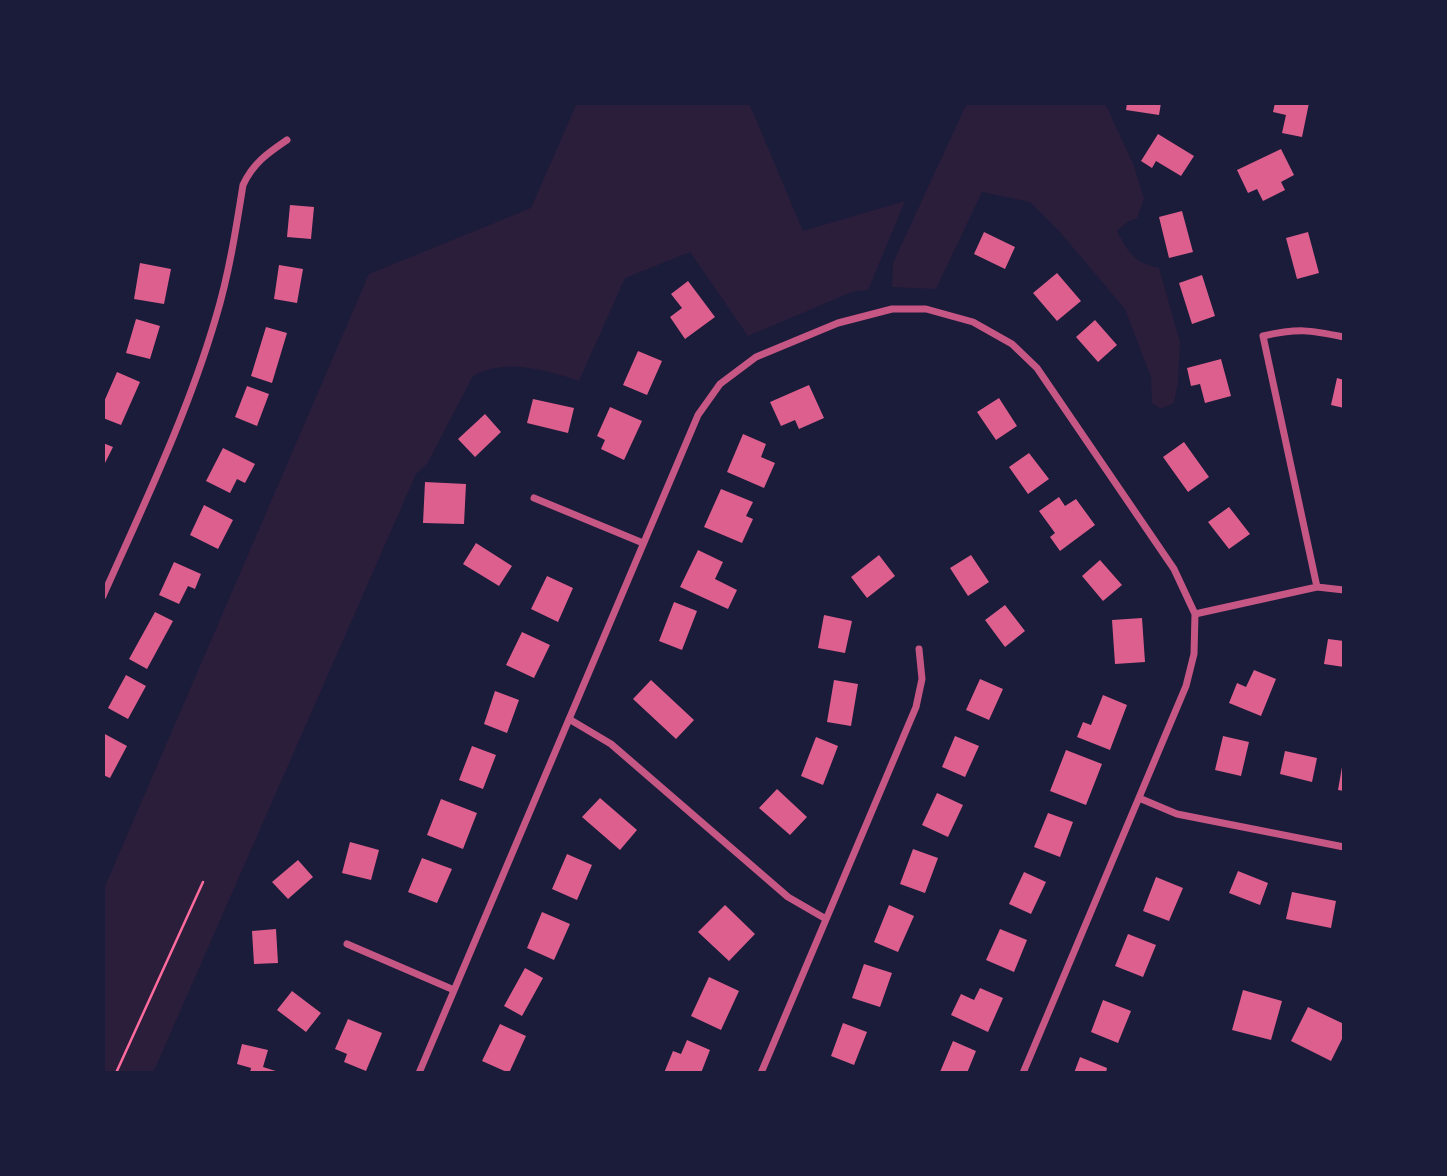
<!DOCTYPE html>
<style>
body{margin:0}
#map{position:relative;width:1447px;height:1176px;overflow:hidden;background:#1b1b3a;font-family:Signika,sans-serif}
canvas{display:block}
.frame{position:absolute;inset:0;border:105px solid #1b1b3a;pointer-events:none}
</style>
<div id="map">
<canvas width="1447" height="1176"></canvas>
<div class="frame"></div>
</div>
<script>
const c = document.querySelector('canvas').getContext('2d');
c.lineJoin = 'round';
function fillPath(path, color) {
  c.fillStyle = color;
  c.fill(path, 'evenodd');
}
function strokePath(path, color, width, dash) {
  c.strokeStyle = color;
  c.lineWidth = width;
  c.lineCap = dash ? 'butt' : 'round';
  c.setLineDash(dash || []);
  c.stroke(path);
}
fillPath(new Path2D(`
 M 577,103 L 749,103 L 803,231 L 905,201 L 868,290 L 852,292 L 748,336 L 690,252 L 625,278 L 579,381 C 547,370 504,358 473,376 L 427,464 L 416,474 L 153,1073 L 103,1073 L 103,891 L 369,274 L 531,208 Z
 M 967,103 L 1105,103 L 1134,166 L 1144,199 L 1137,218 L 1127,222 L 1117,231 C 1129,254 1134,262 1159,268 L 1180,342 L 1178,382 L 1174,403 L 1161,409 L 1152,403 L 1151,377 L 1125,309 L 1059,231 L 1030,202 L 982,192 L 936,289 L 892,287 L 893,263 Z`), '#2a1e3b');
fillPath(new Path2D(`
 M 1127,103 L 1161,103 L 1159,115 L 1126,110 Z
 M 1275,103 L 1309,103 L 1302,137 L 1282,133 L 1286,115 L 1273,112 Z
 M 1158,134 L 1194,156 L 1181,176 L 1156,161 L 1152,168 L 1141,161 Z
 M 1281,149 L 1294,175 L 1281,182 L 1285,190 L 1263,201 L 1257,189 L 1248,193 L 1237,170 Z
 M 290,205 L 314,207 L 311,239 L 287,237 Z
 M 1182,211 L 1193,252 L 1169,258 L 1159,217 Z
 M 984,232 L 1015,247 L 1005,269 L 974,254 Z
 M 1308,232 L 1319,273 L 1297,279 L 1286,238 Z
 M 140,263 L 171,269 L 164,304 L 134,299 Z
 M 279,265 L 303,269 L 297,303 L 274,299 Z
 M 1057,273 L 1081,301 L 1057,321 L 1033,293 Z
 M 1202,275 L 1215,316 L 1192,324 L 1179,283 Z
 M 688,281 L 715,317 L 685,339 L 670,317 L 682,308 L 671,294 Z
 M 136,319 L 160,326 L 150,359 L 126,353 Z
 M 1095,320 L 1117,345 L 1098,362 L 1076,337 Z
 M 266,327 L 287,333 L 272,383 L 251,376 Z
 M 638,351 L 662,361 L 647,395 L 623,385 Z
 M 1221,359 L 1231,396 L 1205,403 L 1200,384 L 1191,386 L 1187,368 Z
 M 117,372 L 140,382 L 121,425 L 103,418 L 103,404 Z
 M 1337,378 L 1344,380 L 1344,408 L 1331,405 Z
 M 809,385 L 824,418 L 799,429 L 795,420 L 781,426 L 770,402 Z
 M 247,386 L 269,394 L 257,426 L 235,417 Z
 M 999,398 L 1017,426 L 996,440 L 977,412 Z
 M 533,399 L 574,408 L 568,433 L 527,423 Z
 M 610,407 L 642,421 L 624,460 L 601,449 L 605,440 L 597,436 Z
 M 485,414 L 501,432 L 475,457 L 458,439 Z
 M 743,434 L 766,444 L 761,457 L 775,463 L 764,488 L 727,472 Z
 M 1184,442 L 1209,477 L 1188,492 L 1163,457 Z
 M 103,443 L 113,447 L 103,467 Z
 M 223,448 L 255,464 L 245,483 L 237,479 L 230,493 L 206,481 Z
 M 1029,453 L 1049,479 L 1028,494 L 1009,467 Z
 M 425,482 L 466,484 L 464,524 L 423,523 Z
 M 721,489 L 753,502 L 746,516 L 753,519 L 742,543 L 704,527 Z
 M 1059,497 L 1065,506 L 1076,499 L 1095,525 L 1060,551 L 1050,537 L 1055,533 L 1039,511 Z
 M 204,505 L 233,520 L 218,549 L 190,535 Z
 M 1229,507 L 1250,534 L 1229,549 L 1208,522 Z
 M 476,543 L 512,566 L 499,586 L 463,564 Z
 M 698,550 L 723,562 L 715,579 L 737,590 L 728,609 L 680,587 Z
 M 879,555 L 895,576 L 867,598 L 851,577 Z
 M 971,555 L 989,582 L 968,596 L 950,568 Z
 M 1100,560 L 1122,585 L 1103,601 L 1082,576 Z
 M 174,562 L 201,574 L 195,589 L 188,586 L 179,604 L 159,595 Z
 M 547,576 L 573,588 L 558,622 L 531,609 Z
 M 674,602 L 697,611 L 682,650 L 659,641 Z
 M 1005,605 L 1025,631 L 1005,647 L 985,620 Z
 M 155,612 L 173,621 L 147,669 L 129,659 Z
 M 824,615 L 852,621 L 845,653 L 818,648 Z
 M 1142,618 L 1145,662 L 1115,664 L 1112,620 Z
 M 522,632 L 550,645 L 534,678 L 506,665 Z
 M 1328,639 L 1344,641 L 1344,667 L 1324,664 Z
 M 1254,670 L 1276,679 L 1261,716 L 1229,703 L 1237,683 L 1246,687 Z
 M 126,675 L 146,686 L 128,719 L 108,708 Z
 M 980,679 L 1003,689 L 989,720 L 966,710 Z
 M 651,680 L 694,720 L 676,739 L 633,699 Z
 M 834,680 L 858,684 L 851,726 L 827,722 Z
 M 495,691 L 519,700 L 507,733 L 484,724 Z
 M 1103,695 L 1127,705 L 1110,750 L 1077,737 L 1083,722 L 1091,725 Z
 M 103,733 L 127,746 L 110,778 L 103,775 Z
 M 955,736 L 979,746 L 965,777 L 942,767 Z
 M 1223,736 L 1249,742 L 1241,776 L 1215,770 Z
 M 816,737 L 838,746 L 823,785 L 801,776 Z
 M 472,746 L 496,755 L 483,789 L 459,780 Z
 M 1066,750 L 1102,764 L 1086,805 L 1050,791 Z
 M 1285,751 L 1317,758 L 1312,782 L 1280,774 Z
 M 1342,767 L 1344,767 L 1344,791 L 1338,790 Z
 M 777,789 L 807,817 L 790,835 L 759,808 Z
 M 937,793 L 963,805 L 948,837 L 922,825 Z
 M 600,798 L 637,830 L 620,850 L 582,817 Z
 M 441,799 L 477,813 L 463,849 L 427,835 Z
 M 1048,813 L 1073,822 L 1060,857 L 1034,847 Z
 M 350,842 L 379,850 L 371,880 L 342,873 Z
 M 913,849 L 938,858 L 925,893 L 900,884 Z
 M 567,854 L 592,865 L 577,900 L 552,889 Z
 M 422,858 L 452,869 L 437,903 L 408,892 Z
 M 298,860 L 313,877 L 288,899 L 272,882 Z
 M 1238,871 L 1268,883 L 1260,905 L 1229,893 Z
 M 1024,872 L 1046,882 L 1031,914 L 1009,904 Z
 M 1156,877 L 1183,888 L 1169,921 L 1143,911 Z
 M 1292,892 L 1336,901 L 1331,928 L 1286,919 Z
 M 725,905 L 755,934 L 729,961 L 698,932 Z
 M 889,905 L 914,916 L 898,952 L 874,942 Z
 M 542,912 L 570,924 L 554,960 L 527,948 Z
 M 276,929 L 278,963 L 254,964 L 252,931 Z
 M 1000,929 L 1027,940 L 1014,972 L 986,960 Z
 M 1128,934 L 1156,945 L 1143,977 L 1115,966 Z
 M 864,964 L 892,973 L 880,1007 L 852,998 Z
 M 525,968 L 543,978 L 522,1016 L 504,1006 Z
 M 709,977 L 739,991 L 721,1030 L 691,1016 Z
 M 980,988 L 1003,998 L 988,1032 L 951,1015 L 961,994 L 974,1000 Z
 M 1243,990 L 1282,1001 L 1271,1040 L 1232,1030 Z
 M 292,991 L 321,1013 L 306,1032 L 277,1010 Z
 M 1103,1000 L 1131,1011 L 1118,1043 L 1091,1032 Z
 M 1308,1007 L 1344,1024 L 1344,1035 L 1331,1061 L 1291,1041 Z
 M 348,1019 L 382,1033 L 366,1071 L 344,1062 L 347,1054 L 335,1049 Z
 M 843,1023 L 867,1032 L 854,1065 L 831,1056 Z
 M 500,1024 L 526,1036 L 509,1073 L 482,1061 Z
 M 687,1040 L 710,1050 L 701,1073 L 664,1073 L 673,1051 L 681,1054 Z
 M 953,1041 L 976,1051 L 967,1073 L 940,1072 Z
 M 242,1044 L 268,1050 L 263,1067 L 282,1073 L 250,1073 L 251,1068 L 237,1064 Z
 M 1080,1057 L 1107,1068 L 1106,1073 L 1074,1073 Z`), '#dd5f8e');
strokePath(new Path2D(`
 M 116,1073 L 203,882`), '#ff6b9d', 2.5);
strokePath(new Path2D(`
 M 534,498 L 643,543
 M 1317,587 L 1263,336 C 1299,328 1309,330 1344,337
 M 103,596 C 144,504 188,413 216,317 C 229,274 236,229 243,185 C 253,163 268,153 287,140
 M 1195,614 L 1317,587 L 1344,590
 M 569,719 L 611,744 L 788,897 L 826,919
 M 1139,798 L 1177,814 L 1344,847
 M 347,944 L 454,990
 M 419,1073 L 698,415 L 720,384 L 756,357 L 838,323 L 892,309 L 926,309 L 973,322 L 1012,344 L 1037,368 L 1174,569 L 1195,614 L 1194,654 L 1186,686 L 1023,1073
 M 761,1073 L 916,707 L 922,679 L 919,649`), '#c65784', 7);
</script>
